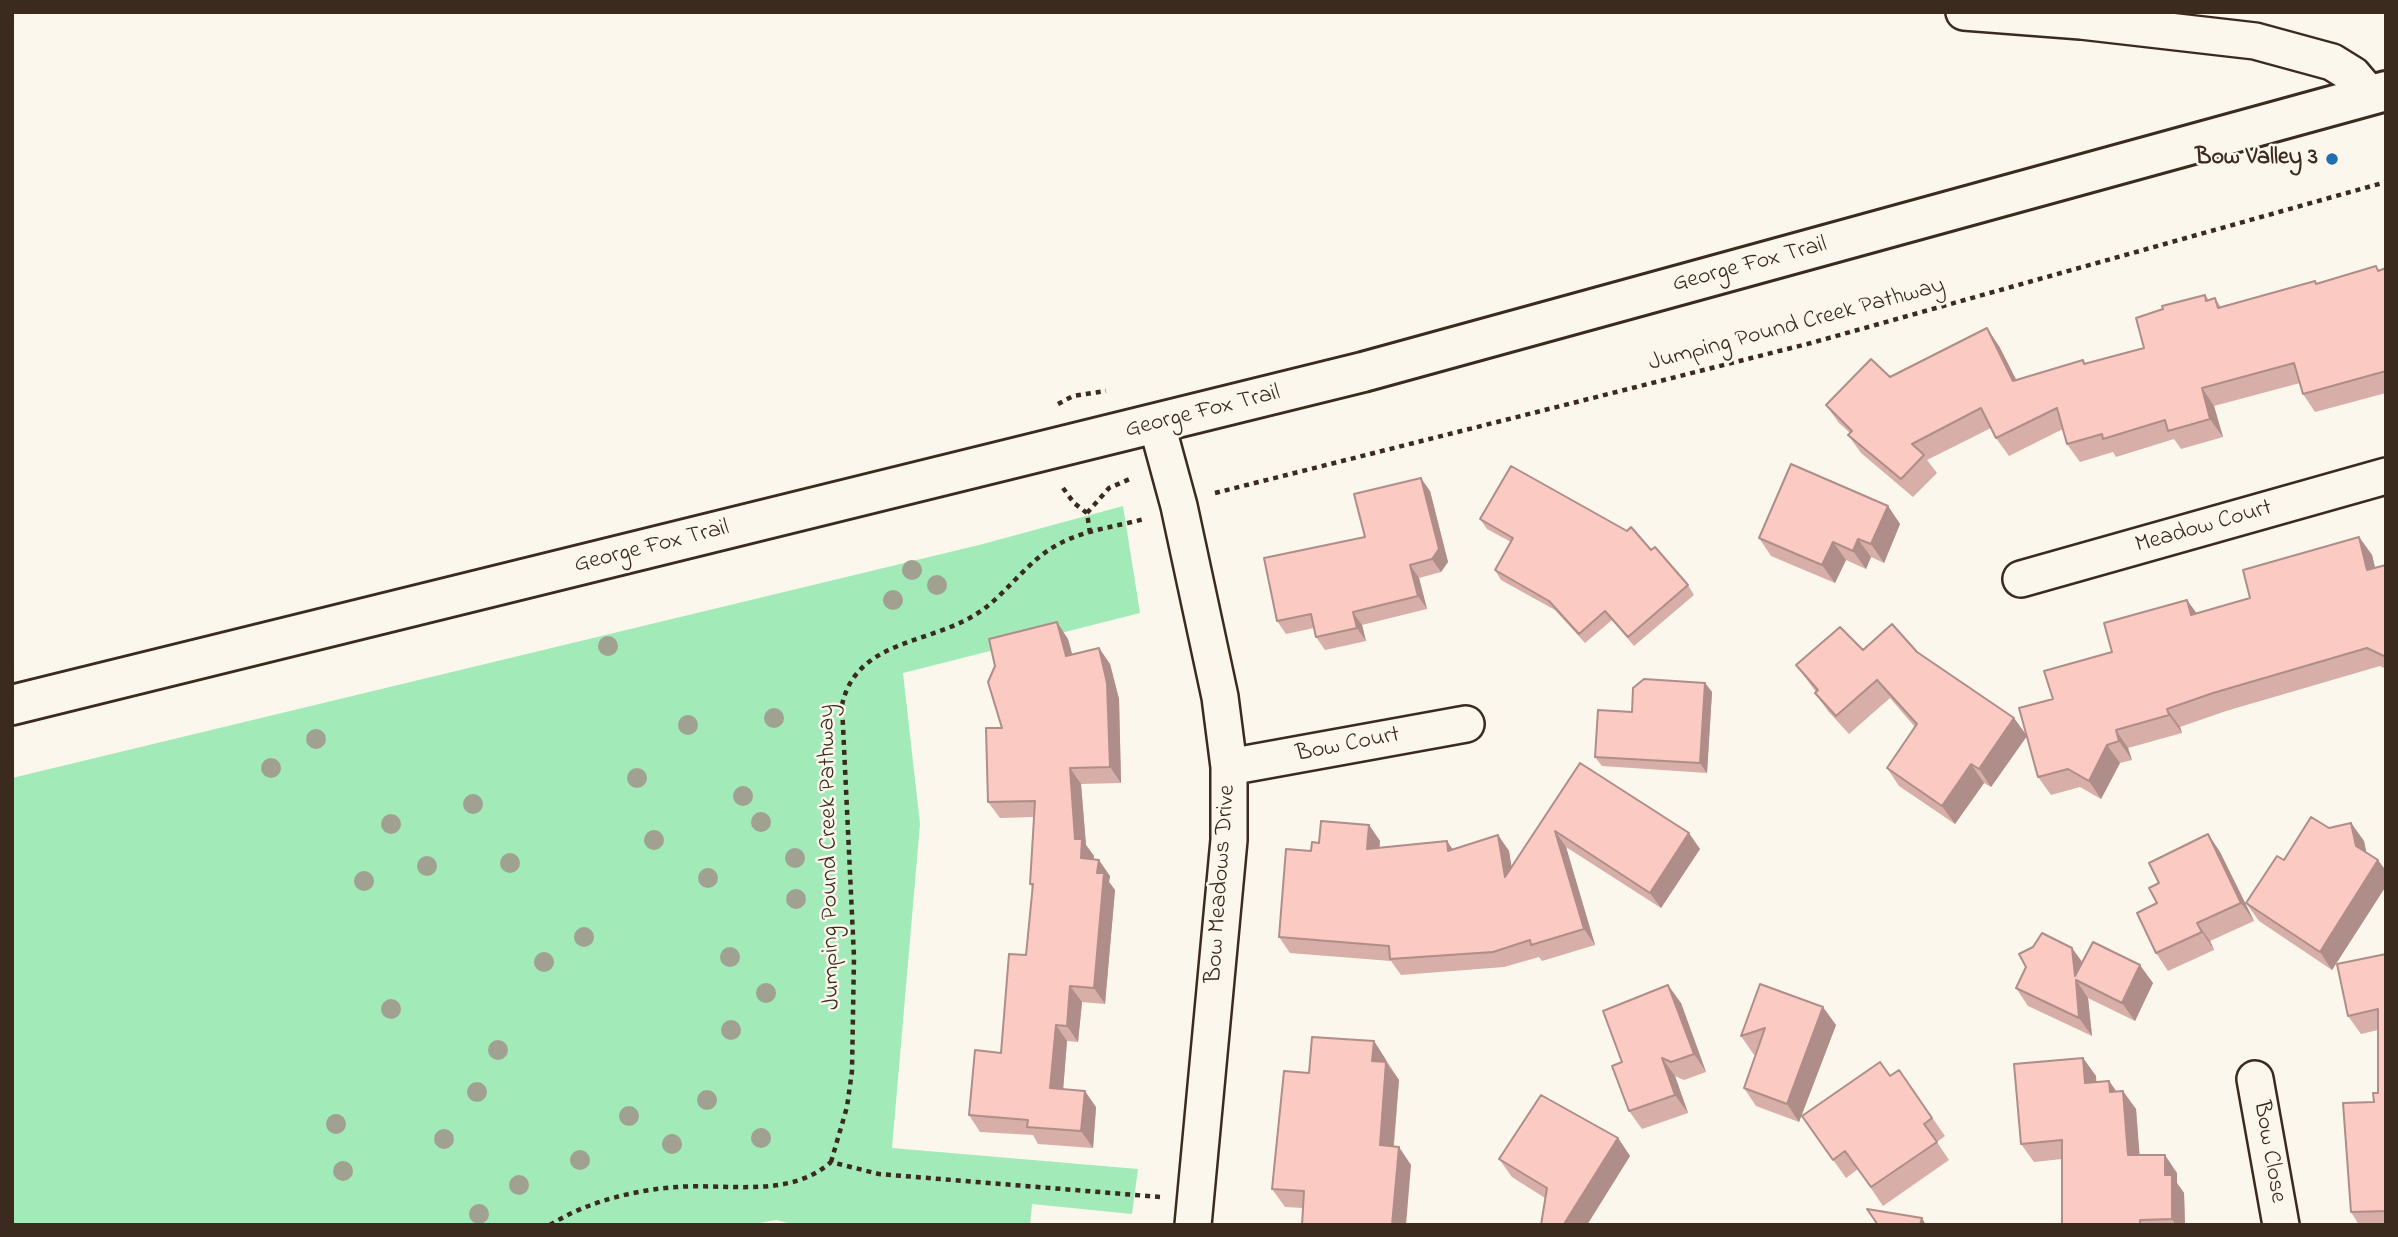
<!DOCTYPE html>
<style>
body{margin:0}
#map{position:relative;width:2398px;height:1237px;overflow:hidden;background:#fbf7ec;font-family:"Indie Flower",sans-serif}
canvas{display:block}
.frame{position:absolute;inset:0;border:14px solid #3b2a1e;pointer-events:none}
</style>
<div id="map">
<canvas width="2398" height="1237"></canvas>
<div class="frame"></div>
</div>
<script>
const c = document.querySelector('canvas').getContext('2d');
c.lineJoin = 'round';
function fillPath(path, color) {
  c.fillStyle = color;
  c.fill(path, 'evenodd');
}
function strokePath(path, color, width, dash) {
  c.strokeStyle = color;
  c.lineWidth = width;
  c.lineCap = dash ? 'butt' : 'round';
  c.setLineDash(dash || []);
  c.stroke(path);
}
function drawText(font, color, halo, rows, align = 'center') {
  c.font = font + ' "Indie Flower",sans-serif';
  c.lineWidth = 5;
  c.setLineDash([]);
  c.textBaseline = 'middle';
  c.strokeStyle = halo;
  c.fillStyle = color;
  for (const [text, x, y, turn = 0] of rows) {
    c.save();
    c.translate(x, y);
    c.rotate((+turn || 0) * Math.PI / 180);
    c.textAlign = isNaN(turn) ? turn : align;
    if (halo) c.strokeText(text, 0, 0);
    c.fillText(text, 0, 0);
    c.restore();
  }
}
fillPath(new Path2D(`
 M 1123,506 L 1140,613 L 903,673 L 920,824 L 892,1148 L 1138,1169 L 1132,1214 L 1032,1204 L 1030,1225 L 796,1225 L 776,1220 L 748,1225 L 12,1225 L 12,778 L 979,545 Z`), '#a2eab8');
const minor = new Path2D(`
 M 1964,12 L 2081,21 L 2255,41 L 2332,62 L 2353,75 L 2370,95
 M 1157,425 L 1179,506 L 1220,697 L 1229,767 L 1229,840 L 1193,1225
 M 2021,579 L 2386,476
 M 1229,767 L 1466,724
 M 2255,1079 L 2281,1225`);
const tertiary = new Path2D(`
 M 12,705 L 1363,372 L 2386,91`);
strokePath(minor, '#3b2a1e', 40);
strokePath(tertiary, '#3b2a1e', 44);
strokePath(new Path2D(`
 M 1058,404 L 1073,396 L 1106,391
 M 1063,488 L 1074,503 L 1087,513 L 1090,533
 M 1215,493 L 1811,343 L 2386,182
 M 1087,513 L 1109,488 L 1132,478
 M 831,1162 L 847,1107 L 852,1071 L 854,957 L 842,705 C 857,636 938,645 985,608 C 1010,589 1029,560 1057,545 C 1083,530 1115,527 1144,519
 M 550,1225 C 586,1202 634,1190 677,1187 C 728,1183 789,1199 831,1162 L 879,1174 L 1160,1197`), '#3b2a1e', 4.5, [5, 5]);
strokePath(minor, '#fbf7ec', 35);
strokePath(tertiary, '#fbf7ec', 38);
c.fillStyle = '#a0a190';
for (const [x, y] of [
 [912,570],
 [937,585],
 [893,600],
 [608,646],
 [774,718],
 [688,725],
 [316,739],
 [271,768],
 [637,778],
 [743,796],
 [473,804],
 [761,822],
 [391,824],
 [654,840],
 [795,858],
 [510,863],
 [427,866],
 [708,878],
 [364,881],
 [796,899],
 [584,937],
 [730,957],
 [544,962],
 [766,993],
 [391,1009],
 [731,1030],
 [498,1050],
 [477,1092],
 [707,1100],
 [629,1116],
 [336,1124],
 [761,1138],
 [444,1139],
 [672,1144],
 [580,1160],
 [343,1171],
 [519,1185],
 [479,1214]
]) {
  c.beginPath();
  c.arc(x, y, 10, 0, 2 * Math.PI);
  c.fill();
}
fillPath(new Path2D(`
 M 2386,268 L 2386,393 L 2315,412 L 2303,394 L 2300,383 L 2214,406 L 2223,437 L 2181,449 L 2174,439 L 2116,457 L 2113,452 L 2080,462 L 2067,444 L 2063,429 L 2009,456 L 1996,438 L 1991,428 L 1927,460 L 1937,473 L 1913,497 L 1861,453 L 1848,435 L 1850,433 L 1839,423 L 1826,405 L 1890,377 L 1999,346 L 2016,380 L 2083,360 L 2086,364 L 2144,348 L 2205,295 L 2209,300 L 2215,298 L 2221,307 Z
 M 1430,491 L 1448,562 L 1441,572 L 1419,578 L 1427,609 L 1362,625 L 1366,641 L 1325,650 L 1316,637 L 1314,628 L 1286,634 L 1277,621 L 1365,537 Z
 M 1888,506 L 1900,524 L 1884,563 L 1871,557 L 1866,569 L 1846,560 L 1835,583 L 1771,556 L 1759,538 Z
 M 1480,519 L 1651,550 L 1688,585 L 1694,595 L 1634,646 L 1612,620 L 1585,643 L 1555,610 L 1501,580 L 1495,570 L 1511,542 L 1487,529 Z
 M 2359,537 L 2372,555 L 2375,568 L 2386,565 L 2386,669 L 2380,666 L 2226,711 L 2180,727 L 2182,733 L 2128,748 L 2132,760 L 2120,763 L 2101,799 L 2080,787 L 2051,795 L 2038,777 L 2027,736 L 1991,787 L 1984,783 L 1955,824 L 1899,786 L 1887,768 L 1915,727 L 1890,698 L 1849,734 L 1828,711 L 1815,693 L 1816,692 L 1796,665 L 1863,650 L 1917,652 L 2014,718 L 2027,736 L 2053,699 L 2112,652 L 2187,600 L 2196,613 L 2250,598 Z
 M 1068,639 L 1072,654 L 1099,648 L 1110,664 L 1119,699 L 1121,783 L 1081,784 L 1086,845 L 1094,856 L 1093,859 L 1110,876 L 1109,882 L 1115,890 L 1105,1004 L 1082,1002 L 1078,1042 L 1067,1041 L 1063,1089 L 1096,1107 L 1093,1148 L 1038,1144 L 1033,1135 L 980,1132 L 969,1115 L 1001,1053 L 1026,955 L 1032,887 L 1030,884 L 1034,817 L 1000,818 L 988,802 L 1002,728 Z
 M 1705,683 L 1712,692 L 1707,773 L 1602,766 L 1595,757 L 1632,712 Z
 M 1580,763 L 1700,849 L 1661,908 L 1566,847 L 1595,945 L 1542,961 L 1539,957 L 1504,967 L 1401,975 L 1391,961 L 1290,953 L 1279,937 L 1311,851 L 1319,843 L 1369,825 L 1380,841 L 1379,848 L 1453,850 L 1498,835 L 1509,851 L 1511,867 Z
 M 2351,823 L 2364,841 L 2366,853 L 2378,860 L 2386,871 L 2386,886 L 2332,970 L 2259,921 L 2246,903 L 2284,860 L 2329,828 Z
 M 2208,834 L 2220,852 L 2254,921 L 2210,941 L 2214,950 L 2168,971 L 2156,953 L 2157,903 L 2159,883 Z
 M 2072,948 L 2082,962 L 2153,983 L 2135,1021 L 2088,998 L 2092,1036 L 2028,1006 L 2016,988 Z
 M 2386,954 L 2386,1225 L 2359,1225 L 2351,1212 L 2374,1102 L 2378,1093 L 2378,1030 L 2361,1034 L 2348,1016 Z
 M 1760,984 L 1836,1025 L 1799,1122 L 1756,1106 L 1744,1088 L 1756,1054 L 1754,1055 L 1741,1036 Z
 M 1681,1003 L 1706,1072 L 1684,1080 L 1675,1076 L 1688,1113 L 1642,1129 L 1629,1111 L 1622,1062 Z
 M 1374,1041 L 1399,1080 L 1394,1146 L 1411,1165 L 1303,1208 L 1285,1207 L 1272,1189 Z
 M 2083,1058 L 2096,1076 L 2096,1082 L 2109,1081 L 2116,1092 L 2136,1109 L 2139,1155 L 2177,1173 L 2177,1183 L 2184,1193 L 2185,1225 L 2062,1225 L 2062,1159 L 2034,1162 L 2021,1144 Z
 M 1899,1070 L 1945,1136 L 1937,1142 L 1949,1160 L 1883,1206 L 1858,1169 L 1846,1178 L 1802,1116 L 1890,1076 Z
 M 1618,1138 L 1630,1156 L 1587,1225 L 1541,1225 L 1545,1198 L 1512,1177 L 1499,1159 Z`), '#d7aea8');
fillPath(new Path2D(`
 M 1987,328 L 1999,346 L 2026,399 L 2013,381 Z
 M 2202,388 L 2214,406 L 2223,437 L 2210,419 Z
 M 1421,478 L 1430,491 L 1448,562 L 1441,572 L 1432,559 Z
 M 1888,506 L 1900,524 L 1884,563 L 1871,544 Z
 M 2359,537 L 2372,555 L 2380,588 L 2367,570 Z
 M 1858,539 L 1871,557 L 1866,569 L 1853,551 Z
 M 1833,542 L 1846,560 L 1835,583 L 1822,565 Z
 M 1410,565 L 1419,578 L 1427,609 L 1418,596 Z
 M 2187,600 L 2200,618 L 2191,615 Z
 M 1353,612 L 1362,625 L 1366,641 L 1357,628 Z
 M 1057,622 L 1068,639 L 1077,672 L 1066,656 Z
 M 1099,648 L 1110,664 L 1119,699 L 1121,783 L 1110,767 Z
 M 1705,683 L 1712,692 L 1707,773 L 1700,763 Z
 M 2167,709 L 2180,727 L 2182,733 L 2169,715 Z
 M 2014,718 L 2027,736 L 1991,787 L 1979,769 Z
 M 2116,730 L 2128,748 L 2132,760 L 2119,741 Z
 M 2107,745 L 2120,763 L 2101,799 L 2089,781 Z
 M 1971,764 L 1984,783 L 1955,824 L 1942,806 Z
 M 1070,768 L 1081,784 L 1086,845 L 1094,856 L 1092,874 L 1081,858 L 1075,839 Z
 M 2351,823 L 2364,841 L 2369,864 L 2356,846 Z
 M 1369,825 L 1380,841 L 1378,865 L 1367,849 Z
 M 1555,831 L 1566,847 L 1595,945 L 1584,929 Z
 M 1689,833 L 1700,849 L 1661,908 L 1650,893 Z
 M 2208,834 L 2220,852 L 2254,921 L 2241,903 Z
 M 1498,835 L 1509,851 L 1516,893 L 1505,877 Z
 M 1447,841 L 1458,857 L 1448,851 Z
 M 1099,860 L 1110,876 L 1109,882 L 1115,890 L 1105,1004 L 1094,988 L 1097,873 Z
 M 2378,860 L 2386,871 L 2386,886 L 2332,970 L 2320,952 Z
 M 2197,923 L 2210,941 L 2214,950 L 2202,932 Z
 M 2072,948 L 2085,966 L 2075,976 Z
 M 2140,965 L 2153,983 L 2135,1021 L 2122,1003 Z
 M 2076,980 L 2088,998 L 2092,1036 L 2079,1018 Z
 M 1668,985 L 1681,1003 L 1706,1072 L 1694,1054 Z
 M 1070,986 L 1082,1002 L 1078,1042 L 1067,1026 Z
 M 1823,1007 L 1836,1025 L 1799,1122 L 1787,1104 Z
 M 1056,1025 L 1067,1041 L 1062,1104 L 1050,1088 Z
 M 1374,1041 L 1386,1060 L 1385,1079 L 1372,1061 Z
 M 1662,1058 L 1675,1076 L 1688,1113 L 1675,1095 Z
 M 2083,1058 L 2096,1076 L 2098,1101 L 2085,1083 Z
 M 1386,1062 L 1399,1080 L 1392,1163 L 1380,1145 Z
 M 2109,1081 L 2122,1099 L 2110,1092 Z
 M 1085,1091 L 1096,1107 L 1093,1148 L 1081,1131 Z
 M 2123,1091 L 2136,1109 L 2141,1173 L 2128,1155 Z
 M 1618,1138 L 1630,1156 L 1587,1225 L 1564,1225 Z
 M 1399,1147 L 1411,1165 L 1406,1225 L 1392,1225 Z
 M 2165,1155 L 2177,1173 L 2177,1183 L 2184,1193 L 2185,1225 L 2176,1225 L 2172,1219 L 2165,1175 Z
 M 1922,1218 L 1926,1225 L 1920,1225 Z`), '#af8d88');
const building = new Path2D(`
 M 2376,266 L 2378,271 L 2386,268 L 2386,371 L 2303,394 L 2294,363 L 2202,388 L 2210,419 L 2168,431 L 2165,420 L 2103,439 L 2102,434 L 2067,444 L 2057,408 L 1996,438 L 1981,408 L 1912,444 L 1924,455 L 1901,479 L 1848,435 L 1852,431 L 1826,405 L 1871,359 L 1890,377 L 1987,328 L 2013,381 L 2083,360 L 2084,364 L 2144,348 L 2136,318 L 2163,309 L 2162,306 L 2205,295 L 2206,301 L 2215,298 L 2218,308 L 2315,281 L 2316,284 Z
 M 1791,464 L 1888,506 L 1871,544 L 1858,539 L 1853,551 L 1833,542 L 1822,565 L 1759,538 Z
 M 1511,466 L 1627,531 L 1631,527 L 1651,550 L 1655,547 L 1688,585 L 1628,637 L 1605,611 L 1579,634 L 1549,601 L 1495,570 L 1513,538 L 1480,519 Z
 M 1421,478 L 1439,549 L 1432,559 L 1410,565 L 1418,596 L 1353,612 L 1357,628 L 1316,637 L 1311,614 L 1277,621 L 1264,558 L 1365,537 L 1354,494 Z
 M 2359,537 L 2367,570 L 2386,565 L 2386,657 L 2367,648 L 2213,693 L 2167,709 L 2169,715 L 2116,730 L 2119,741 L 2107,745 L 2089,781 L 2068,769 L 2038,777 L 2019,708 L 2053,699 L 2044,671 L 2112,652 L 2104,623 L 2187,600 L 2191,615 L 2250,598 L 2243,570 Z
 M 1057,622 L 1066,656 L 1099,648 L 1107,683 L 1110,767 L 1070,768 L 1075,839 L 1082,839 L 1081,858 L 1099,860 L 1097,873 L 1104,873 L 1094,988 L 1070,986 L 1067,1026 L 1056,1025 L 1050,1088 L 1085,1091 L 1081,1131 L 1027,1127 L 1028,1120 L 969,1115 L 975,1050 L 1001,1053 L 1009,954 L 1026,955 L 1033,884 L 1030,884 L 1035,801 L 988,802 L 986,728 L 1002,728 L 988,682 L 995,666 L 989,639 Z
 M 1892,624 L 1917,652 L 2014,718 L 1979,769 L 1971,764 L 1942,806 L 1887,768 L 1917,724 L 1877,680 L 1836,716 L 1815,693 L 1818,690 L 1796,665 L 1840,627 L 1863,650 Z
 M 1644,679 L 1705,683 L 1700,763 L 1595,757 L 1598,710 L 1632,712 L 1633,688 Z
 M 1580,763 L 1689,833 L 1650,893 L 1555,831 L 1584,929 L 1531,945 L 1530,940 L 1493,952 L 1390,959 L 1389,946 L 1279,937 L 1286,849 L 1311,851 L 1312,842 L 1319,843 L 1321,821 L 1369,825 L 1367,849 L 1447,841 L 1448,851 L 1498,835 L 1505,877 Z
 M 2311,817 L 2329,828 L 2351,823 L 2356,846 L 2378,860 L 2320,952 L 2246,903 L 2277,856 L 2284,860 Z
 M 2208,834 L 2241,903 L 2197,923 L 2202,932 L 2156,953 L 2137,913 L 2157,903 L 2149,888 L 2159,883 L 2149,863 Z
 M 2042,933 L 2072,948 L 2075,976 L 2093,942 L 2140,965 L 2122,1003 L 2076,980 L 2079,1018 L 2016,988 L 2026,967 L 2019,954 L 2033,947 Z
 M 2386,954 L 2386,1211 L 2351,1212 L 2343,1103 L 2374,1102 L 2373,1093 L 2378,1093 L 2378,1009 L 2348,1016 L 2337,964 Z
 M 1760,984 L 1823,1007 L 1787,1104 L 1744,1088 L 1765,1028 L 1741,1036 Z
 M 1668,985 L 1694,1054 L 1671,1062 L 1662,1058 L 1675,1095 L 1629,1111 L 1612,1066 L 1622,1062 L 1603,1011 Z
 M 1312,1037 L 1374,1041 L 1372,1061 L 1386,1062 L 1380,1145 L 1399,1147 L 1392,1225 L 1302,1225 L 1304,1191 L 1272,1189 L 1284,1071 L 1309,1073 Z
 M 2083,1058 L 2085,1083 L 2109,1081 L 2110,1092 L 2123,1091 L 2128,1155 L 2165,1155 L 2165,1175 L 2172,1175 L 2172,1219 L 2140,1220 L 2140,1225 L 2062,1225 L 2062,1140 L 2021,1144 L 2014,1064 Z
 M 1880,1062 L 1890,1076 L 1899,1070 L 1932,1118 L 1924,1124 L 1937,1142 L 1871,1187 L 1845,1151 L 1833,1160 L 1802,1116 Z
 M 1541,1095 L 1618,1138 L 1564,1224 L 1567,1225 L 1541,1225 L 1547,1188 L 1499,1159 Z
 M 1867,1209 L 1922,1218 L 1920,1225 L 1878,1225 Z`);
fillPath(building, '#facac3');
strokePath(building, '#af8d88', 2);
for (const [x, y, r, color] of [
 [2332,159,7,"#1f6fb2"]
]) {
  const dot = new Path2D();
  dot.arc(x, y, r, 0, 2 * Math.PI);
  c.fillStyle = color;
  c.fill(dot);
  strokePath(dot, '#fbf7ec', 2.5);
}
drawText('bold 24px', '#3b2a1e', '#fbf7ec', [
 ["Bow Valley 3",2318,159]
], 'right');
drawText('24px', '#3b2a1e', '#fbf7ec', [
 ["George Fox Trail",1750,266,-15],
 ["Jumping Pound Creek Pathway",1797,326,-15],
 ["George Fox Trail",1203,413,-14],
 ["Meadow Court",2204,528,-16],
 ["George Fox Trail",652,548,-14],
 ["Bow Court",1348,746,-11],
 ["Jumping Pound Creek Pathway",831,857,-91],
 ["Bow Meadows Drive",1222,884,-86],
 ["Bow Close",2268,1152,80]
]);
</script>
